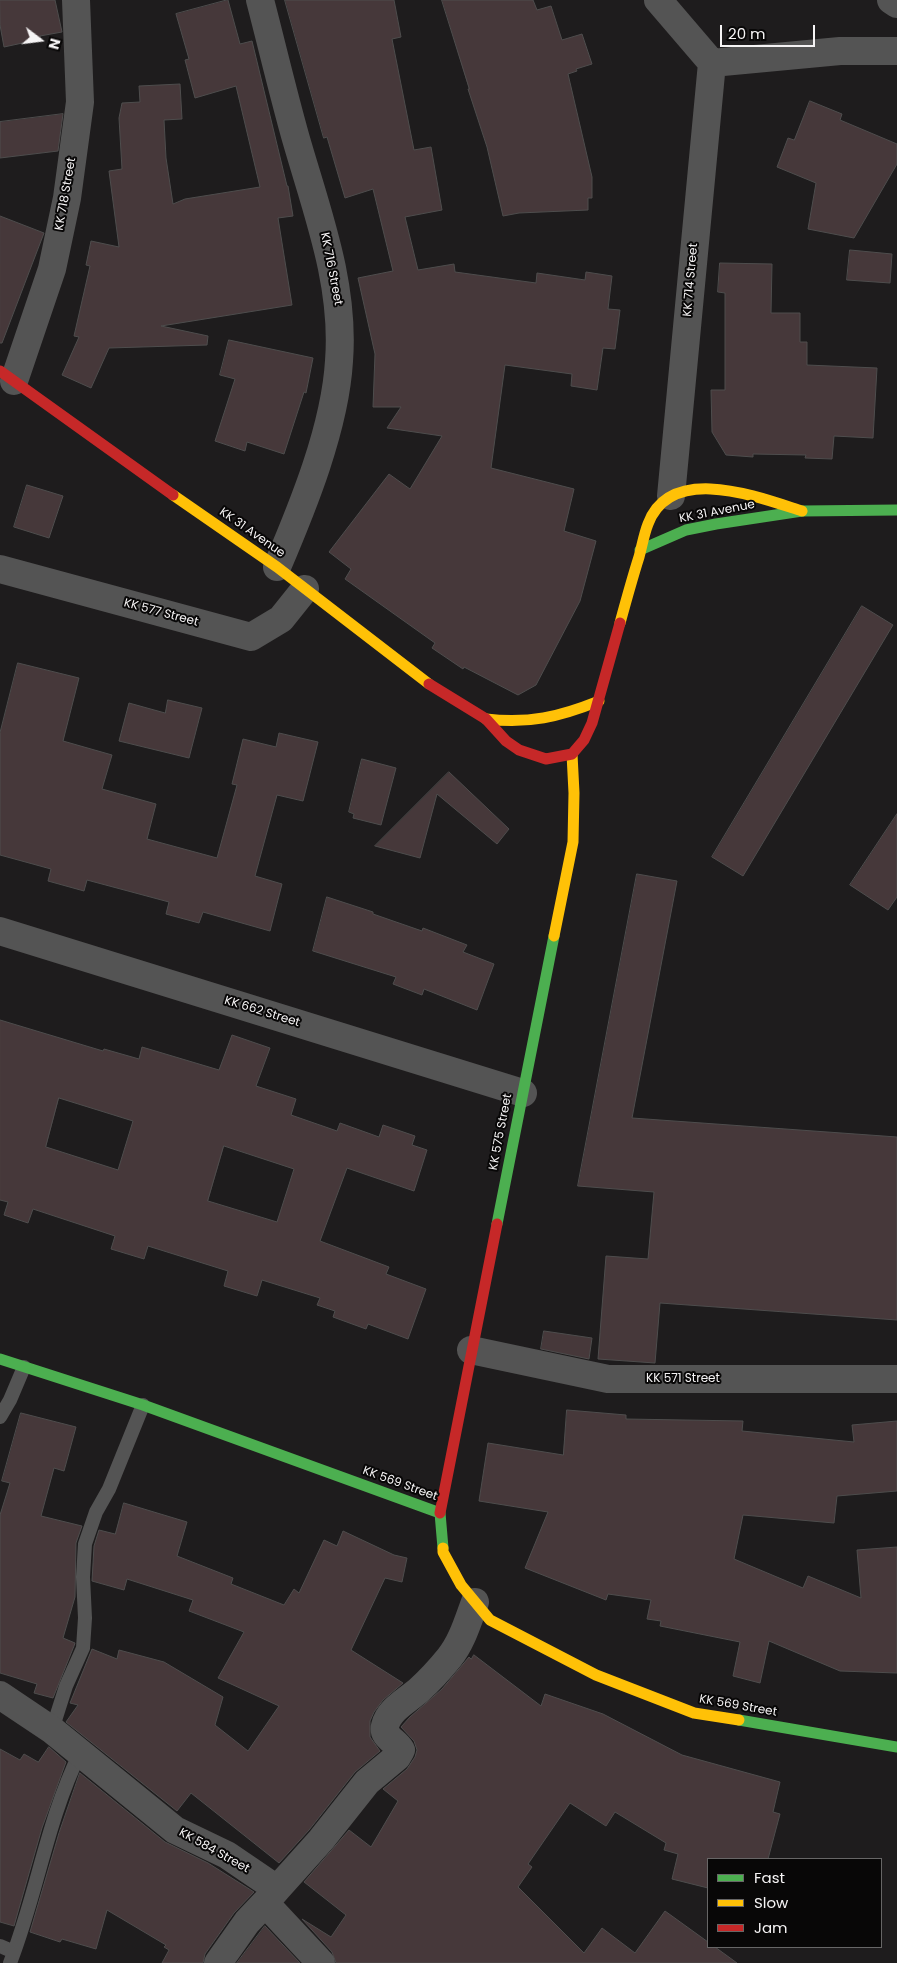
<!DOCTYPE html>
<style>
body{margin:0}
#map{position:relative;width:897px;height:1963px;overflow:hidden;background:#1e1c1d;font-family:Poppins,sans-serif}
canvas{display:block}
.legend{position:absolute;left:707px;top:1858px;width:175px;height:90px;box-sizing:border-box;background:#080707;border:1px solid #676666;margin:0;padding:6px 9px;list-style:none;font-size:15px;color:#f6f4f5}
.legend li{display:flex;align-items:center;gap:10px;height:25px}
.legend b{width:25px;border:1px solid #676666}
.north{position:absolute;left:15px;top:15px;width:50px;height:50px;-webkit-text-stroke:4px #080707;paint-order:stroke;rotate:105deg;font-size:14px;font-weight:700;line-height:20px;text-align:center;color:#f6f4f5}
.north::after{content:'';display:block;margin:auto;width:18px;height:22px;background:#f6f4f5;clip-path:polygon(50% 0,100% 100%,50% 72%,0 100%)}
.scale{position:absolute;left:720px;top:25px;width:95px;height:22px;box-sizing:border-box;border:2px solid #f6f4f5;border-top:0;padding-left:6px;font-size:15px;line-height:18px;white-space:nowrap;color:#f6f4f5;-webkit-text-stroke:4px #080707;paint-order:stroke}
</style>
<div id="map">
<canvas width="897" height="1963"></canvas>
<ul class="legend">
<li><b style="height:6px;background:#4caf50"></b>Fast</li>
<li><b style="height:6px;background:#ffc107"></b>Slow</li>
<li><b style="height:6px;background:#c62828"></b>Jam</li>
</ul>
<div class="north">N</div>
<div class="scale">20 m</div>
</div>
<script>
const c = document.querySelector('canvas').getContext('2d');
c.lineJoin = 'round';
function fillPath(path, color) {
  c.fillStyle = color;
  c.fill(path, 'evenodd');
}
function strokePath(path, color, width, dash) {
  c.strokeStyle = color;
  c.lineWidth = width;
  c.lineCap = dash ? 'butt' : 'round';
  c.setLineDash(dash || []);
  c.stroke(path);
}
function drawText(font, color, halo, rows, align = 'center') {
  c.font = font + ' Poppins,sans-serif';
  c.lineWidth = 4;
  c.setLineDash([]);
  c.textBaseline = 'middle';
  c.strokeStyle = halo;
  c.fillStyle = color;
  for (const [text, x, y, turn = 0] of rows) {
    c.save();
    c.translate(x, y);
    c.rotate((+turn || 0) * Math.PI / 180);
    c.textAlign = isNaN(turn) ? turn : align;
    if (halo) c.strokeText(text, 0, 0);
    c.fillText(text, 0, 0);
    c.restore();
  }
}
const building = new Path2D(`
 M 0,0 L 55,0 L 62,32 L 40,36 L 41,39 L 4,47 L 0,25 Z
 M 228,0 L 240,44 L 252,41 L 287,186 L 288,186 L 293,216 L 278,218 L 292,305 L 161,326 L 208,336 L 207,345 L 109,348 L 91,388 L 62,375 L 79,337 L 74,336 L 90,266 L 86,265 L 91,241 L 119,247 L 109,171 L 122,169 L 119,118 L 122,103 L 140,102 L 139,86 L 180,84 L 182,119 L 164,120 L 166,158 L 173,204 L 185,199 L 260,187 L 236,86 L 195,98 L 185,60 L 189,59 L 176,14 Z
 M 285,0 L 394,0 L 401,37 L 392,39 L 414,150 L 431,147 L 442,210 L 405,217 L 418,270 L 454,264 L 455,272 L 536,283 L 537,273 L 585,280 L 586,272 L 612,276 L 608,309 L 620,310 L 615,349 L 603,348 L 597,390 L 571,386 L 572,374 L 505,365 L 491,468 L 574,489 L 564,531 L 596,541 L 580,601 L 536,685 L 518,695 L 464,667 L 463,669 L 432,648 L 435,643 L 345,579 L 351,569 L 329,552 L 389,474 L 410,489 L 442,436 L 387,428 L 401,407 L 373,407 L 375,354 L 358,278 L 393,271 L 373,189 L 345,198 L 327,137 L 324,138 Z
 M 442,0 L 533,0 L 537,10 L 551,6 L 562,40 L 582,34 L 592,64 L 576,69 L 577,71 L 568,74 L 592,177 L 592,198 L 588,198 L 588,210 L 519,213 L 503,216 L 487,147 L 468,89 L 469,89 Z
 M 810,101 L 842,114 L 840,120 L 897,144 L 897,164 L 854,238 L 808,229 L 816,183 L 777,167 L 788,138 L 794,140 Z
 M 63,114 L 58,151 L 0,158 L 0,122 Z
 M 0,216 L 44,233 L 2,343 L 0,343 Z
 M 850,250 L 892,254 L 890,283 L 847,280 Z
 M 720,263 L 772,264 L 771,313 L 800,313 L 800,342 L 807,342 L 807,365 L 877,368 L 873,438 L 834,436 L 832,459 L 805,458 L 806,455 L 753,454 L 753,457 L 726,455 L 712,432 L 711,390 L 725,390 L 725,293 L 718,292 Z
 M 229,340 L 313,358 L 306,393 L 304,392 L 284,454 L 247,442 L 245,451 L 215,441 L 235,379 L 220,375 Z
 M 27,485 L 63,496 L 49,538 L 14,527 Z
 M 862,606 L 893,625 L 743,876 L 712,857 Z
 M 18,663 L 79,678 L 63,741 L 112,755 L 102,789 L 156,804 L 147,839 L 217,858 L 237,785 L 232,784 L 243,739 L 276,747 L 279,733 L 318,742 L 303,801 L 277,795 L 255,876 L 282,884 L 270,931 L 203,912 L 199,923 L 166,914 L 169,902 L 87,880 L 84,891 L 48,881 L 51,869 L 0,855 L 0,733 Z
 M 168,700 L 202,708 L 189,758 L 119,741 L 129,703 L 165,713 Z
 M 362,759 L 396,768 L 381,825 L 353,818 L 354,814 L 349,812 Z
 M 449,772 L 509,829 L 497,844 L 437,794 L 420,858 L 375,846 Z
 M 897,814 L 897,897 L 888,910 L 850,885 Z
 M 637,874 L 677,881 L 632,1118 L 897,1137 L 897,1320 L 660,1303 L 655,1363 L 598,1359 L 606,1256 L 648,1259 L 654,1192 L 578,1186 Z
 M 327,897 L 373,912 L 373,914 L 422,931 L 423,928 L 467,945 L 463,952 L 494,964 L 477,1010 L 424,989 L 422,995 L 393,984 L 396,977 L 313,951 Z
 M 0,1020 L 103,1051 L 104,1049 L 139,1059 L 142,1047 L 219,1070 L 232,1035 L 270,1048 L 256,1086 L 296,1099 L 291,1115 L 337,1131 L 340,1123 L 379,1137 L 383,1125 L 415,1136 L 412,1145 L 427,1150 L 414,1191 L 347,1168 L 320,1241 L 389,1267 L 386,1274 L 426,1289 L 408,1339 L 368,1324 L 366,1329 L 333,1317 L 335,1311 L 317,1305 L 320,1298 L 262,1280 L 257,1296 L 224,1286 L 228,1271 L 148,1246 L 144,1259 L 111,1249 L 115,1236 L 33,1209 L 28,1223 L 4,1215 L 8,1202 L 0,1200 ZM 59,1098 L 133,1121 L 118,1170 L 46,1147 ZM 224,1146 L 294,1169 L 277,1222 L 208,1201 Z
 M 544,1331 L 592,1338 L 589,1359 L 541,1349 Z
 M 567,1410 L 626,1415 L 626,1419 L 743,1421 L 742,1431 L 854,1442 L 852,1425 L 897,1421 L 897,1491 L 837,1496 L 834,1523 L 743,1515 L 734,1559 L 803,1588 L 808,1576 L 861,1598 L 857,1550 L 897,1547 L 897,1673 L 840,1671 L 769,1641 L 760,1683 L 733,1676 L 740,1642 L 660,1626 L 661,1621 L 647,1619 L 651,1600 L 608,1594 L 606,1600 L 525,1568 L 548,1512 L 479,1501 L 488,1443 L 563,1455 Z
 M 21,1413 L 76,1427 L 64,1471 L 54,1468 L 41,1516 L 82,1526 L 76,1543 L 75,1597 L 63,1638 L 75,1643 L 74,1646 L 53,1698 L 34,1693 L 37,1684 L 0,1673 L 0,1515 L 10,1483 L 2,1481 Z
 M 124,1503 L 187,1522 L 177,1556 L 233,1578 L 231,1584 L 284,1605 L 294,1589 L 299,1593 L 324,1540 L 337,1546 L 343,1531 L 394,1555 L 407,1558 L 402,1582 L 385,1578 L 351,1650 L 403,1683 L 383,1700 L 374,1712 L 370,1721 L 370,1737 L 380,1751 L 355,1772 L 309,1830 L 279,1863 L 191,1793 L 177,1811 L 66,1722 L 78,1705 L 70,1703 L 92,1649 L 117,1659 L 119,1650 L 164,1662 L 223,1697 L 215,1725 L 248,1751 L 279,1706 L 218,1678 L 244,1632 L 189,1611 L 193,1600 L 127,1579 L 124,1590 L 92,1581 L 94,1546 L 99,1530 L 115,1534 Z
 M 474,1655 L 541,1706 L 545,1694 L 603,1714 L 682,1755 L 780,1782 L 773,1812 L 780,1814 L 768,1859 L 708,1859 L 708,1888 L 672,1879 L 678,1854 L 664,1850 L 666,1843 L 615,1812 L 606,1826 L 570,1803 L 528,1864 L 532,1867 L 518,1887 L 584,1953 L 602,1928 L 635,1953 L 665,1911 L 708,1942 L 708,1947 L 715,1947 L 737,1963 L 336,1963 L 332,1952 L 302,1919 L 331,1937 L 346,1915 L 304,1882 L 349,1830 L 371,1847 L 398,1801 L 383,1789 L 407,1769 L 415,1757 L 417,1750 L 414,1741 L 401,1727 L 410,1717 L 442,1689 L 469,1657 L 471,1659 Z
 M 49,1747 L 66,1762 L 42,1828 L 14,1926 L 0,1922 L 0,1749 L 20,1760 L 24,1754 L 38,1762 Z
 M 80,1773 L 165,1842 L 208,1863 L 254,1892 L 234,1913 L 205,1954 L 203,1963 L 162,1963 L 169,1950 L 164,1947 L 166,1945 L 107,1910 L 96,1949 L 62,1939 L 60,1942 L 30,1932 L 59,1833 Z
 M 265,1926 L 300,1963 L 237,1963 Z`);
fillPath(building, '#46383a');
strokePath(building, '#4e4d4d', 1);
strokePath(new Path2D(`
 M 0,1417 L 10,1400 L 24,1367
 M 52,1730 L 66,1686 L 83,1648 L 85,1618 L 83,1577 L 85,1544 L 96,1512 L 109,1489 L 143,1405
 M 0,1946 L 14,1952
 M 10,1963 C 37,1894 47,1820 80,1753`), '#545454', 14);
strokePath(new Path2D(`
 M 260,0 C 272,46 283,93 296,139 C 317,212 345,284 339,361 C 335,428 303,506 277,567
 M 658,0 L 712,63 L 671,496
 M 891,0 L 897,4
 M 712,63 L 840,51 L 897,51
 M 14,381 L 52,269 L 67,198 L 80,102 L 76,0
 M 0,569 L 251,637 L 281,619 L 305,589
 M 0,931 L 523,1093
 M 471,1350 L 608,1379 L 897,1379
 M 0,1695 L 52,1730 L 175,1830 L 227,1855 L 277,1889 L 265,1903 L 321,1963
 M 277,1889 L 321,1840 L 367,1782 L 397,1757 L 401,1750 C 396,1741 382,1737 385,1726 C 389,1709 408,1700 419,1690 C 430,1680 440,1669 449,1658 C 462,1642 468,1621 475,1602
 M 218,1963 L 247,1922 L 265,1903`), '#545454', 28);
strokePath(new Path2D(`
 M 640,550 L 686,530 L 716,524 L 802,511 L 897,510
 M 497,1224 L 554,936
 M 0,1359 L 143,1405 L 440,1513 L 443,1548
 M 739,1720 L 897,1747`), '#4caf50', 11);
strokePath(new Path2D(`
 M 173,495 L 277,567 L 429,684
 M 620,623 C 626,601 632,579 639,557 C 642,546 644,534 648,524 C 671,463 758,497 802,511
 M 486,719 C 529,724 559,717 599,701
 M 554,936 L 573,842 L 574,793 L 572,754
 M 443,1548 L 443,1552 L 461,1585 L 490,1620 L 596,1675 L 694,1713 L 739,1720`), '#ffc107', 11);
strokePath(new Path2D(`
 M 0,371 L 173,495
 M 429,684 L 486,719 L 506,741 L 519,750 L 546,759 L 572,754 L 584,740 L 592,723 L 620,623
 M 440,1513 L 497,1224`), '#c62828', 11);
drawText('12px', '#f6f4f5', '#080707', [
 ["KK 718 Street",66,194,-80],
 ["KK 716 Street",331,269,79],
 ["KK 714 Street",691,280,-85],
 ["KK 31 Avenue",717,512,-11],
 ["KK 31 Avenue",252,533,35],
 ["KK 577 Street",161,613,15],
 ["KK 662 Street",262,1012,17],
 ["KK 575 Street",501,1132,-79],
 ["KK 571 Street",683,1379],
 ["KK 569 Street",400,1484,20],
 ["KK 569 Street",738,1706,10],
 ["KK 584 Street",214,1851,29]
]);
</script>
